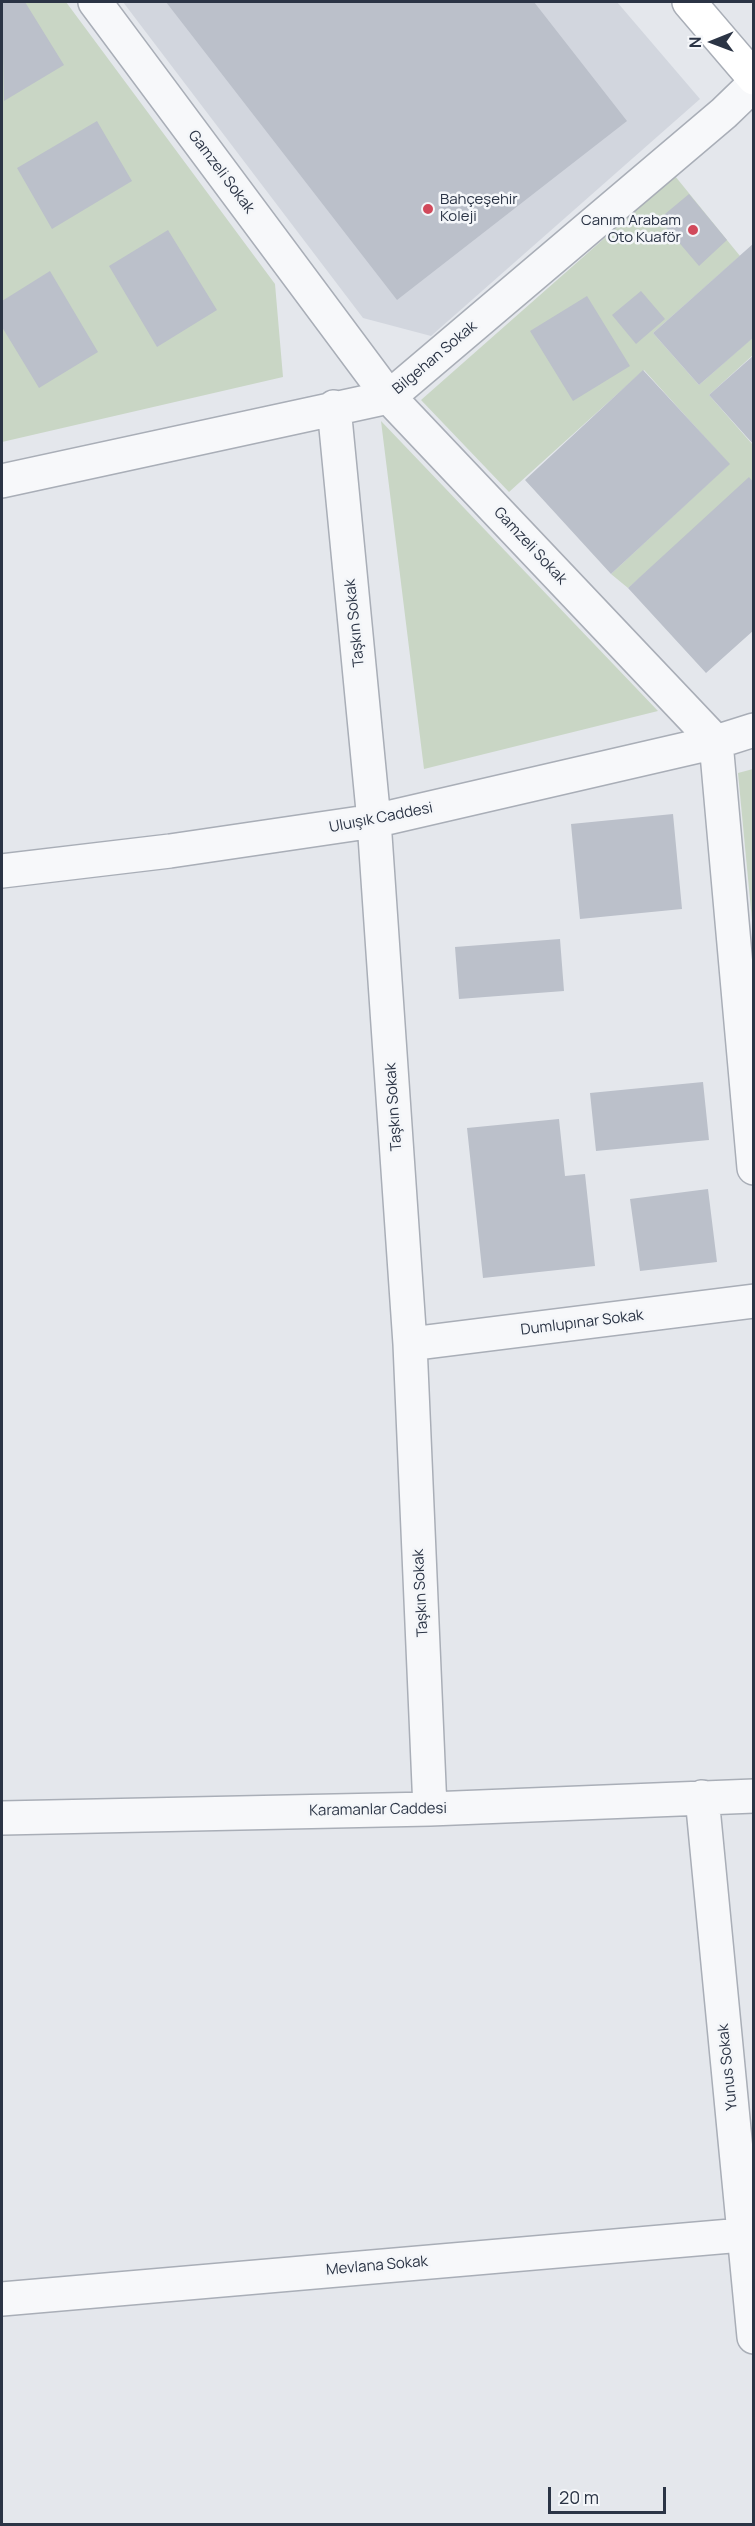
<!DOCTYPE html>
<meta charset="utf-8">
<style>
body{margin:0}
#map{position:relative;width:755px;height:2526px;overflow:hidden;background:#e4e7ec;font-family:Manrope,sans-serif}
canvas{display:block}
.frame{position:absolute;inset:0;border:3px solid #2b3445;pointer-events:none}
.north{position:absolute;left:683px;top:12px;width:60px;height:60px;-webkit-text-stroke:4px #f4f6f9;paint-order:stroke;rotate:269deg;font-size:16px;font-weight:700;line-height:24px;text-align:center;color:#2b3445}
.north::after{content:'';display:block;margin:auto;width:21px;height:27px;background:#2b3445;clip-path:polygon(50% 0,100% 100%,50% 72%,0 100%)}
.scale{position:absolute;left:548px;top:2487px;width:118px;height:27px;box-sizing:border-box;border:3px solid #2b3445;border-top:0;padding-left:8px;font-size:18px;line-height:21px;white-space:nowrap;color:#2b3445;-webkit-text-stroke:4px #f4f6f9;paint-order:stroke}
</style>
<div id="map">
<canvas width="755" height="2526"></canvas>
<div class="frame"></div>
<div class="north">N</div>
<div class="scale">20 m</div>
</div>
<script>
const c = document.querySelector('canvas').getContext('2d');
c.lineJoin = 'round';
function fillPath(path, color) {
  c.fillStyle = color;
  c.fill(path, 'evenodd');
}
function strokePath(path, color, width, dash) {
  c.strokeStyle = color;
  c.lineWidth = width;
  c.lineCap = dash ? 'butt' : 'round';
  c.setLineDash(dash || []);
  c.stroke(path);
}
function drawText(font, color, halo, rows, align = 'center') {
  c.font = font + ' Manrope,sans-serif';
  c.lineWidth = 5;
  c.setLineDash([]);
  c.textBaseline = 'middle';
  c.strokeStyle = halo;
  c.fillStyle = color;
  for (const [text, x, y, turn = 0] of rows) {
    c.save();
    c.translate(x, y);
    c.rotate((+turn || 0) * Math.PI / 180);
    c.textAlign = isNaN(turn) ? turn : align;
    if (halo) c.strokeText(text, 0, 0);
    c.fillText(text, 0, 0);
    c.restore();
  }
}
fillPath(new Path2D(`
 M 123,2 L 617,2 L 700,99 L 431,336 L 363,318 Z`), '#d2d6de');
fillPath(new Path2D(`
 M 2,2 L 66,2 L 275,284 L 283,377 L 2,442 Z
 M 675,176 L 740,256 L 653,333 L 699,385 L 753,337 L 753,355 L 709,395 L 753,445 L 753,483 L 628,588 L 611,574 L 729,464 L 644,370 L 509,492 L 421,400 Z
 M 381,421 L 658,711 L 424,769 Z
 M 753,769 L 754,769 L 753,931 L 738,773 Z`), '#c9d6c5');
fillPath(new Path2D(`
 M 2,2 L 25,2 L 64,65 L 4,101 Z
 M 166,2 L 534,2 L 627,121 L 397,300 Z
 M 97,121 L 132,181 L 52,229 L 17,168 Z
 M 689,194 L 727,240 L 699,266 L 659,219 Z
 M 168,230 L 217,310 L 157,347 L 109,266 Z
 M 754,243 L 754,337 L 699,385 L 653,333 Z
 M 50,271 L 98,352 L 39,388 L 2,327 L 2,301 Z
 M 641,291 L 665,319 L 636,344 L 612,315 Z
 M 587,296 L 630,366 L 573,401 L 530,331 Z
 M 754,355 L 754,445 L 709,395 Z
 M 643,370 L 730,464 L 611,574 L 525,480 Z
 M 749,477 L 754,483 L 754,630 L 706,673 L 628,588 Z
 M 673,814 L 682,909 L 580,919 L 571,824 Z
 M 560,939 L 564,991 L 459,999 L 455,947 Z
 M 703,1082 L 709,1140 L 596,1151 L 590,1093 Z
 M 559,1119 L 565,1176 L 585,1174 L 595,1266 L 483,1278 L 467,1128 Z
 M 708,1189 L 717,1262 L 640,1271 L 630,1199 Z`), '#bbc0ca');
const street = new Path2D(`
 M 95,2 L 389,397 L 716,742 L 754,1168
 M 334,407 L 374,821 L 410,1344 L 430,1809
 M 2,481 L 389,397 L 724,113 L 754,84
 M 2,871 L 170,851 L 374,821 L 716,742 L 754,730
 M 410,1344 L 754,1301
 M 702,1797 L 754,2337
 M 2,1818 L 430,1809 L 754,1796
 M 2,2299 L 754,2234`);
const secondary = new Path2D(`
 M 689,2 L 754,78`);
strokePath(street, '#a9aeb7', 36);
strokePath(secondary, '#a9aeb7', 36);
strokePath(street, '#f7f8fa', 33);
strokePath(secondary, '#fff', 33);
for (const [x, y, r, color] of [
 [428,209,6,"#d1495b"],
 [693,230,6,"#d1495b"]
]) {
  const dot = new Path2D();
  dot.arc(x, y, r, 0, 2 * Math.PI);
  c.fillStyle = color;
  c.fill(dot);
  strokePath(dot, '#f4f6f9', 2);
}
drawText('15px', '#2b3445', '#f4f6f9', [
 ["Gamzeli Sokak",221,172,53],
 ["Bilgehan Sokak",435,358,-40],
 ["Gamzeli Sokak",530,546,47],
 ["Taşkın Sokak",355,623,-96],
 ["Uluışık Caddesi",381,818,-11],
 ["Taşkın Sokak",394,1107,-94],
 ["Dumlupınar Sokak",582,1323,-7],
 ["Taşkın Sokak",421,1593,-93],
 ["Karamanlar Caddesi",378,1810,-1],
 ["Yunus Sokak",728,2067,-96],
 ["Mevlana Sokak",377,2266,-5]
]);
drawText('15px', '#2b3445', '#f4f6f9', [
 ["Bahçeşehir",440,200],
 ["Koleji",440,217],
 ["Canım Arabam",681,221,"right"],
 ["Oto Kuaför",681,238,"right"]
], 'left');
</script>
